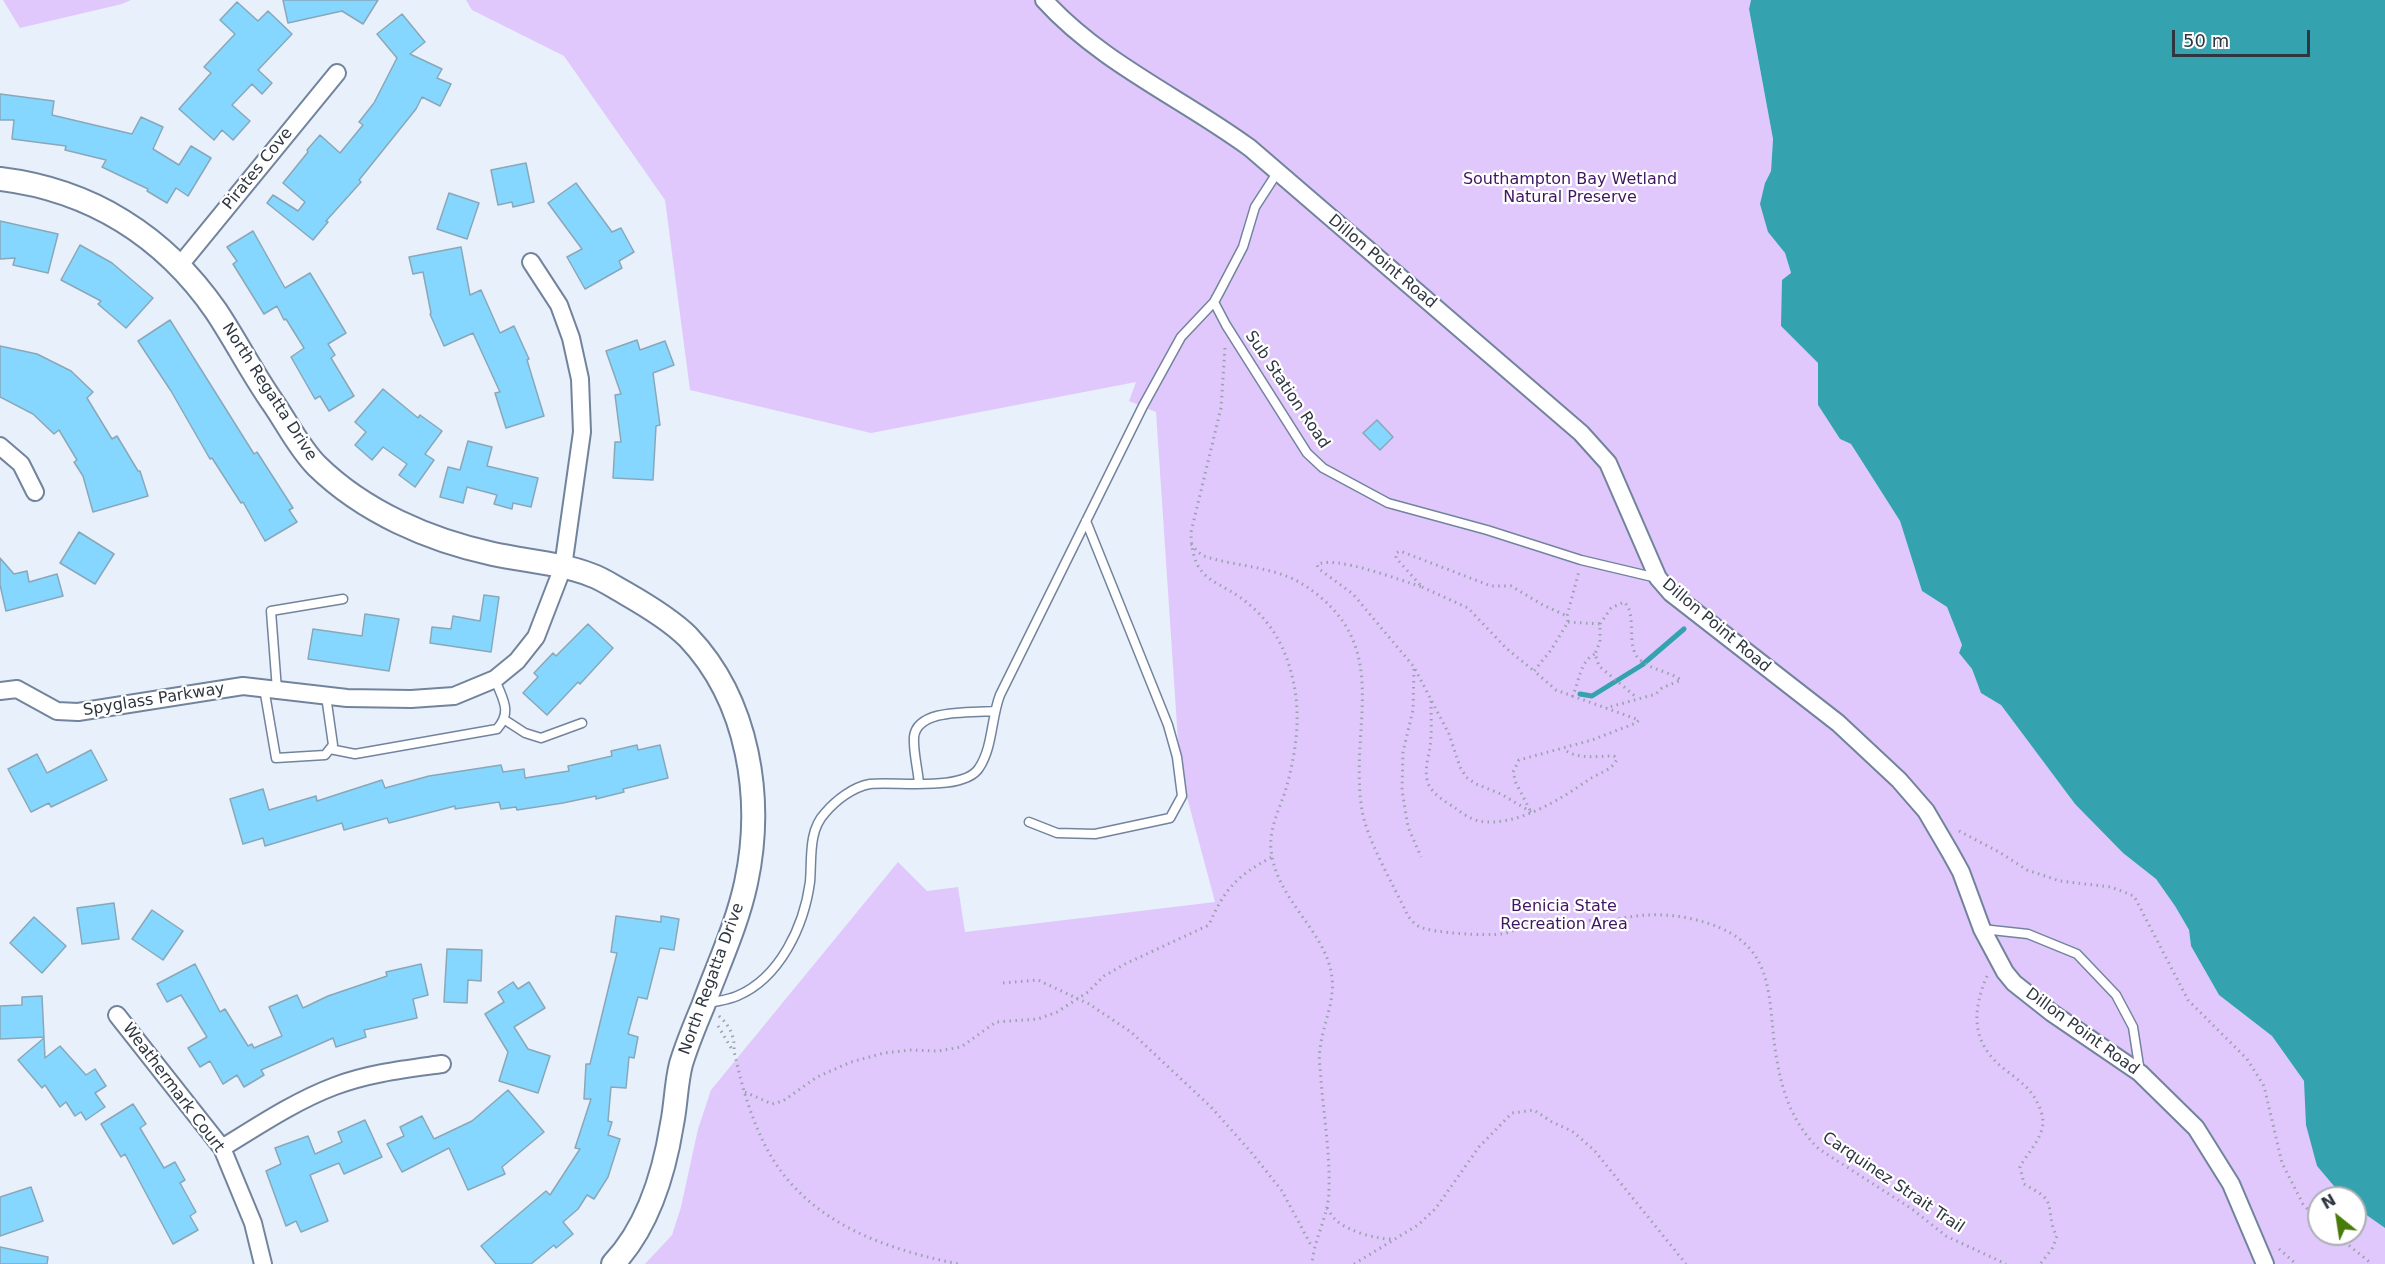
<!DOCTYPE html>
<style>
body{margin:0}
#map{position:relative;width:2385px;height:1264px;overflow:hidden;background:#e8f0fb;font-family:"DejaVu Sans",sans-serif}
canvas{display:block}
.north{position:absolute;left:2307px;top:1186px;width:60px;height:60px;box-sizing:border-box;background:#fff;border:2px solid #abafb3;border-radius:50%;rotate:330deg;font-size:16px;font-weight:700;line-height:24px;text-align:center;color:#2e3640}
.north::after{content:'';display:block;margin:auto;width:21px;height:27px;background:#487b08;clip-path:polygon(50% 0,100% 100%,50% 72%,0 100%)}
.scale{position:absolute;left:2172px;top:30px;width:138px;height:27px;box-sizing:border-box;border:3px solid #2e3640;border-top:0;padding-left:8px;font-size:18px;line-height:21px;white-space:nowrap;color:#2e3640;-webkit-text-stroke:4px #fff;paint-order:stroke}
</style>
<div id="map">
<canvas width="2385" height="1264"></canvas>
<div class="north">N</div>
<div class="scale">50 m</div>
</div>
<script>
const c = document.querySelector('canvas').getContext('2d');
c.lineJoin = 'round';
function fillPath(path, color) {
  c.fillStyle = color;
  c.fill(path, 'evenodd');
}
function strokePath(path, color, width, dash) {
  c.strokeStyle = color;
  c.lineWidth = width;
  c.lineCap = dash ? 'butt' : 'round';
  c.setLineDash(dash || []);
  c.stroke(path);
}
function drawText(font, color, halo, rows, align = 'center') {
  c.font = font + ' "DejaVu Sans",sans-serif';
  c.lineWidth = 4.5;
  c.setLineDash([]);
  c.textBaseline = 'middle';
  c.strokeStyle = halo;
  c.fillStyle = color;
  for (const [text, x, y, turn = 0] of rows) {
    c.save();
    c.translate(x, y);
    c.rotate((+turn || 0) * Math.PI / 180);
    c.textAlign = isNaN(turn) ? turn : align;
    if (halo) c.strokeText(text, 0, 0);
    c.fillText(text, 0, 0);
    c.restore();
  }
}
fillPath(new Path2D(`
 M 3,0 L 131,0 L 122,4 L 20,28 Z
 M 466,0 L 1751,0 L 1749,9 L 1773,139 L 1771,171 L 1765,183 L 1768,232 L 1785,253 L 1791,274 L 1781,326 L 1818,363 L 1818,405 L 1840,439 L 1851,444 L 1900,521 L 1922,591 L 1947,607 L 1962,645 L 1959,653 L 1972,669 L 1978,685 L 2001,705 L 2075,804 L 2123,853 L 2156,879 L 2175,906 L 2189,930 L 2191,946 L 2219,995 L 2272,1036 L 2304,1081 L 2317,1166 L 2344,1198 L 2319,1198 L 2319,1234 L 2355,1234 L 2355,1207 L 2385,1228 L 2385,1264 L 645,1264 L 672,1235 L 681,1207 L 698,1129 L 711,1090 L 898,862 L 927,891 L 958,887 L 965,932 L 1215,902 L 1180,771 L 1156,412 L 1129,401 L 1136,382 L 871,433 L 690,390 L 665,200 L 564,56 L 472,10 Z`), '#e0c8fc');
fillPath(new Path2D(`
 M 1751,0 L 2385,0 L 2385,1228 L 2355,1207 L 2355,1198 L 2344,1198 L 2317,1166 L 2306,1125 L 2304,1081 L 2272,1036 L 2219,995 L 2191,946 L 2189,930 L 2175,906 L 2156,879 L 2123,853 L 2075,804 L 2001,705 L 1981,693 L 1972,669 L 1959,653 L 1962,645 L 1947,607 L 1922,591 L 1900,521 L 1851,444 L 1840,439 L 1818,405 L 1818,363 L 1781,326 L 1782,280 L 1791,273 L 1785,253 L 1768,232 L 1760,204 L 1765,183 L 1771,171 L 1773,139 L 1749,9 Z`), '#35a2af');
strokePath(new Path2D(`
 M 1580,694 L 1592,696 L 1642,665 L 1684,629`), '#35a2af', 5);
const building = new Path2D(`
 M 283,0 L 378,0 L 363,24 L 342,11 L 288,23 Z
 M 237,2 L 258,21 L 268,11 L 292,34 L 258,70 L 272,83 L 262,94 L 252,84 L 232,105 L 250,121 L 233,140 L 222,130 L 214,140 L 179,109 L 211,73 L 204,67 L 235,34 L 220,20 Z
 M 402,14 L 425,42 L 410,54 L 442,69 L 437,78 L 451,84 L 440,106 L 422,97 L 416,109 L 359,180 L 361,182 L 326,221 L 328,222 L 313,240 L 267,203 L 273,195 L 298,211 L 305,202 L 283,183 L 308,152 L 307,150 L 320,135 L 340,153 L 363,125 L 359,122 L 374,103 L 397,58 L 377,34 Z
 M 0,94 L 54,101 L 52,115 L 132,134 L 141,117 L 163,127 L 153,149 L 179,165 L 191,146 L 211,158 L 188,196 L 176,188 L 167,203 L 147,191 L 148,189 L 102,167 L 106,160 L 65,150 L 66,146 L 12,139 L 14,120 L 0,120 Z
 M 526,163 L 534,202 L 513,207 L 512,202 L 498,205 L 491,170 Z
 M 576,183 L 612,232 L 621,228 L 634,252 L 619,261 L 622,268 L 585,289 L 567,257 L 582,249 L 548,203 Z
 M 449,193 L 479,203 L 467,239 L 437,229 Z
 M 0,221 L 58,234 L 48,273 L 13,265 L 15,258 L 0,259 Z
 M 253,231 L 285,288 L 310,273 L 346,333 L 328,344 L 335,355 L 331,358 L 354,396 L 329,411 L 320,396 L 315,399 L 291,357 L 304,348 L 286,319 L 284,320 L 277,306 L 264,314 L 233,264 L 237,261 L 227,247 Z
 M 80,245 L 112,263 L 153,298 L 126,328 L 98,304 L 101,301 L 61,280 Z
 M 461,247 L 470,295 L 481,290 L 500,333 L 514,326 L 529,359 L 527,360 L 544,416 L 506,428 L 495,393 L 500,392 L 473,333 L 444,346 L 430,314 L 431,313 L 423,272 L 413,274 L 409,257 Z
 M 170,320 L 254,454 L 257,452 L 293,508 L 289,510 L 297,522 L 265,541 L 243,502 L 241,503 L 212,458 L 210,459 L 171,391 L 138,341 Z
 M 637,340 L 640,350 L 665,341 L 674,365 L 653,373 L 660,425 L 656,426 L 653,480 L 613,478 L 615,442 L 621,442 L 615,395 L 621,394 L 606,351 Z
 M 0,346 L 37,354 L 71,371 L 93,392 L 87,398 L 112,439 L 117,436 L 138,471 L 140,471 L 148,496 L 93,512 L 83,476 L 74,462 L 77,460 L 59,430 L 54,434 L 33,414 L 0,397 Z
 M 383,389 L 418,418 L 420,415 L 442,431 L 425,454 L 434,460 L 415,487 L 399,475 L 407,464 L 383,447 L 372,460 L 355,445 L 366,432 L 355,422 Z
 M 1377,420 L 1393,437 L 1380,450 L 1363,433 Z
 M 468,441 L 492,447 L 487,466 L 538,478 L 531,507 L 513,503 L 512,509 L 494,504 L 497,495 L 467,487 L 463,503 L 440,497 L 448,467 L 460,470 Z
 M 79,532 L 114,554 L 95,584 L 60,563 Z
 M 0,558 L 14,574 L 27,571 L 29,582 L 57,574 L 63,596 L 6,611 L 0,585 Z
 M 484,595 L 499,597 L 491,652 L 430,643 L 432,627 L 451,629 L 453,616 L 480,621 Z
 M 365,614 L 399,619 L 389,671 L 308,659 L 313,629 L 362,636 Z
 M 588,624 L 613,648 L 580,684 L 578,682 L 547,715 L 523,693 L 538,677 L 534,673 L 553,653 L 556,656 Z
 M 637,745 L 638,750 L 660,745 L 668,778 L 623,789 L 624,792 L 596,799 L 596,796 L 563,803 L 517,810 L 516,807 L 501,809 L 499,802 L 455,809 L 455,806 L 389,823 L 387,818 L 344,830 L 342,823 L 265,846 L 263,838 L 243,844 L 230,799 L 263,789 L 269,810 L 316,796 L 317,801 L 382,780 L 385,788 L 429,776 L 501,765 L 503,772 L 524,769 L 525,778 L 569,771 L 568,766 L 612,756 L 611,751 Z
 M 91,750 L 107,780 L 51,807 L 49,803 L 31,812 L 8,769 L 37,754 L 47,773 Z
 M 114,903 L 119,939 L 82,944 L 77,908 Z
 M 152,910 L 183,931 L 163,960 L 132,939 Z
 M 616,916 L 661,922 L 661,916 L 679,919 L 674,950 L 660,948 L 647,999 L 638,997 L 628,1034 L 638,1037 L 634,1058 L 629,1057 L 626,1088 L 611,1087 L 608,1121 L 612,1122 L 608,1135 L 620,1139 L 608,1177 L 594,1199 L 587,1195 L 578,1209 L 563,1222 L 573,1234 L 556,1248 L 554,1245 L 531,1264 L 496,1264 L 481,1246 L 546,1191 L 550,1195 L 580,1149 L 575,1148 L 591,1099 L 584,1099 L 586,1064 L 590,1064 L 617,953 L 611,952 Z
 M 34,917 L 66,946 L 42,973 L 10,943 Z
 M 447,949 L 482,950 L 481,981 L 468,980 L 467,1003 L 444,1002 Z
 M 195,964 L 220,1012 L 225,1009 L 248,1046 L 252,1044 L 254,1048 L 282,1036 L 269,1007 L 297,995 L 303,1008 L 328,996 L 387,976 L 386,972 L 421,964 L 428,995 L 413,999 L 417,1018 L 364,1030 L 366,1037 L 336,1047 L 333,1038 L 261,1070 L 264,1075 L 244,1087 L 237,1075 L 223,1084 L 210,1061 L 200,1067 L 188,1048 L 207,1037 L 181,995 L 167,1002 L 157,984 Z
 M 513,982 L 518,989 L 529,982 L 545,1008 L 514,1027 L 528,1049 L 550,1056 L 538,1093 L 499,1081 L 508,1052 L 485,1014 L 504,1002 L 498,992 Z
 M 42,996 L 44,1037 L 0,1039 L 0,1006 L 22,1005 L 22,997 Z
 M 44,1038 L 45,1058 L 60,1046 L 86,1075 L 95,1069 L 106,1086 L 95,1093 L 105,1107 L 86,1120 L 81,1112 L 75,1116 L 66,1102 L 60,1107 L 45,1085 L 42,1088 L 18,1060 Z
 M 508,1090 L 544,1132 L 502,1167 L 505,1174 L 468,1190 L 449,1148 L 402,1172 L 387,1144 L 404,1136 L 400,1127 L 422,1116 L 434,1139 L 472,1121 Z
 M 133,1104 L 146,1124 L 140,1128 L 164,1168 L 175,1162 L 185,1180 L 180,1183 L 196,1212 L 190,1216 L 198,1230 L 173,1244 L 125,1154 L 121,1157 L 101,1124 Z
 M 365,1120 L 382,1157 L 344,1174 L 339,1163 L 310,1175 L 328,1221 L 301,1232 L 296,1221 L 286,1226 L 266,1171 L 281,1164 L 275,1148 L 308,1136 L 315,1154 L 342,1142 L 338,1132 Z
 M 31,1187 L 43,1221 L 0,1236 L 0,1197 Z
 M 0,1247 L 48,1257 L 47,1264 L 0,1264 Z`);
fillPath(building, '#86d7ff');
strokePath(building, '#88a8b9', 1.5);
const lane = new Path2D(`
 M 1214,302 L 1226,325 L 1307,453 L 1323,468 L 1388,503 L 1487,530 L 1581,560 L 1657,578
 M 264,688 L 276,758 L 325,755 L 333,745 L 326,696
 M 277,690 L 271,611 L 343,599
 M 505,720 L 525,733 L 541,738 L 582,723
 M 330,749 L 355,754 L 497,729 C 513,711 502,699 495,679
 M 919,784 C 918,769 913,752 914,737 C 917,708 972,713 994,711
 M 1029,822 L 1057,833 L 1095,834 L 1170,818 L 1182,796 L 1177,757 L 1168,725 L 1086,521
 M 1982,929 L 2028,934 L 2077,954 L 2116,995 L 2133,1027 L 2140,1072
 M 706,1004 C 716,1001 728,1000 737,996 C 780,978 804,926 810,882 C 812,859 808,831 825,813 C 836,800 853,787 870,784 C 895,781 964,792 979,768 C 993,747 991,718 1000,695 L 1143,406 L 1181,337 L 1214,302 L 1220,291 L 1243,247 L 1255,207 L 1277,173`);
const street = new Path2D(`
 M 1044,0 C 1101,63 1182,98 1250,148 L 1581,433 L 1608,463 L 1658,578 L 1671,593 L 1838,723 L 1899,780 L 1926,811 L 1950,852 L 1961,872 L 1982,929 L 2005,972 L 2014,983 L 2052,1013 L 2140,1073 L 2196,1128 L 2231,1184 L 2265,1264
 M 180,265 L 337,73
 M 0,446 L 21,464 L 35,492
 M 0,691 L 17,689 L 57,711 L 78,712 L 243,686 L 347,698 L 411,699 L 454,696 L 495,679 L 517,661 L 536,637 L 563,567 L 582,432 L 580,379 L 571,338 L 559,305 L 531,262
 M 117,1015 L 222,1148 L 253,1223 L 263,1264
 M 222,1148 C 258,1126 295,1101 335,1086 C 369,1073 406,1069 442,1064`);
const secondary = new Path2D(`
 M 0,179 C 91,190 164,236 216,311 C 236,341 252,373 273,403 C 287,423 299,448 317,466 C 364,512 429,540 493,554 C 525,561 561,563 591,575 C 603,579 614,587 625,593 C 646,605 671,620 688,637 C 749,701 764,799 746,883 C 737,925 718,965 703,1006 C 695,1025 687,1044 681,1064 C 676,1083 676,1105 672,1124 C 664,1174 648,1227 613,1264`);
strokePath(lane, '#72849d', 11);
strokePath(street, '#72849d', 20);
strokePath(secondary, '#72849d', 26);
strokePath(new Path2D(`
 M 1225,348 L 1221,408 L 1191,532 C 1192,587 1220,577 1252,607 C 1273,625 1286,650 1292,676 C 1302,714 1296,755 1285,792 C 1279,810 1269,829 1271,849 C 1276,901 1327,931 1332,978 C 1335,1003 1322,1026 1320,1050 C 1318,1060 1321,1071 1321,1081 C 1324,1117 1330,1153 1329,1190 C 1329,1215 1314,1238 1312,1264
 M 1191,544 L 1198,552 L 1204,556 C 1236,567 1275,566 1304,585 C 1396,645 1348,724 1362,810 C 1366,838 1394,886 1407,914 C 1410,919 1414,924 1420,927 C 1433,933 1485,936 1501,934 C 1514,932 1526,924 1540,923 C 1562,920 1586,921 1608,920 C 1622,919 1635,915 1649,915 C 1668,914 1689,917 1707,923 C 1780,946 1766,1001 1777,1061 C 1783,1095 1794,1125 1819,1149 L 1912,1209 L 1946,1236 L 2006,1264
 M 1422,587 L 1468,608 L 1506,648 L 1534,671
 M 1568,622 L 1600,624 L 1600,642 L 1595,654 L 1599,666 L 1636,697
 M 1600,624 L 1611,608 L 1624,602 C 1638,614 1625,645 1639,659 C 1650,670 1669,671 1681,680 L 1662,688 L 1656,694 L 1606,708
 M 1414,669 L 1413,710 L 1403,752 L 1402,790 L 1408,827 L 1421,857
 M 1572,697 C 1580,681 1579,662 1595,654
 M 1431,701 C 1431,716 1432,732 1430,747 C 1428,759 1424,771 1428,783 C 1432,794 1446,802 1455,808 C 1462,813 1470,819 1479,821 C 1514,828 1560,800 1588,780 C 1598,773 1612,771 1617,759 L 1614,756 C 1595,756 1579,760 1563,749
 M 1530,810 L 1516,783 L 1513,772 L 1519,760 L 1592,740 L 1636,723 L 1639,720 L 1556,690 L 1534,671 L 1551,650 L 1568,622 L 1567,616 L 1579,571
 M 1531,812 L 1501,794 L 1476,784 L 1466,777 L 1460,767 L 1449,734 L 1414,667 L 1353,594 L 1319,569 L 1317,565 C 1333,554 1402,581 1422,587 L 1396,558 L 1396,553 L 1400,551 L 1491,586 L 1511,586 L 1543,605 L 1567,616
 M 1959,831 L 1999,852 L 2027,870 L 2060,881 L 2111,887 L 2134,896 L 2188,1000 L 2247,1059 L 2264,1086 L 2282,1163 L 2303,1204 L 2319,1222
 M 1987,976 C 1972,1011 1971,1042 2003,1068 C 2017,1079 2031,1088 2038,1104 C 2041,1110 2043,1117 2043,1122 C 2042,1140 2027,1153 2020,1167 L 2024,1184 C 2030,1188 2040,1192 2045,1198 C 2053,1207 2048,1222 2057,1236 L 2052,1249 L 2040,1264
 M 1003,983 L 1038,980 L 1089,1004 L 1131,1032 L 1211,1107 L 1251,1152 L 1282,1191 L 1312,1247
 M 719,1016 C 730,1026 735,1037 734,1051 C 740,1078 747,1105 758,1130 C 793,1216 874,1247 959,1264
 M 718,1026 L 733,1051
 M 745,1092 L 772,1104 L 783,1101 L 817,1077 L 851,1062 L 884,1053 L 911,1050 L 938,1051 L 961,1047 L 996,1022 L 1038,1019 L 1057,1012 L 1088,992 L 1104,976 L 1125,964 L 1209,925 C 1224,889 1238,875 1272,857
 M 1327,1208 C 1330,1212 1332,1217 1336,1220 C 1347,1231 1378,1240 1393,1239
 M 2335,1234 L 2372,1264
 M 2279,1249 L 2296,1264
 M 1354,1264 L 1418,1225 L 1436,1208 L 1479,1147 L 1512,1113 L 1534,1110 L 1552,1122 L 1572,1131 L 1594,1150 L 1686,1264`), '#99a1ac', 3, [1.5, 4.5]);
strokePath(lane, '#fff', 8);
strokePath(street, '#fff', 16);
strokePath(secondary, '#fff', 22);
drawText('16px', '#2e3640', '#fff', [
 ["Pirates Cove",258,169,-51],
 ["Dillon Point Road",1382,262,40],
 ["Sub Station Road",1287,390,56],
 ["North Regatta Drive",269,392,57],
 ["Dillon Point Road",1716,626,40],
 ["Spyglass Parkway",154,700,-9],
 ["North Regatta Drive",712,979,-70],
 ["Dillon Point Road",2082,1032,36],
 ["Weathermark Court",173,1088,53],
 ["Carquinez Strait Trail",1893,1183,34]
]);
drawText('16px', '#401662', '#fff', [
 ["Southampton Bay Wetland",1570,180],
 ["Natural Preserve",1570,198],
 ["Benicia State",1564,907],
 ["Recreation Area",1564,925]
]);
</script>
